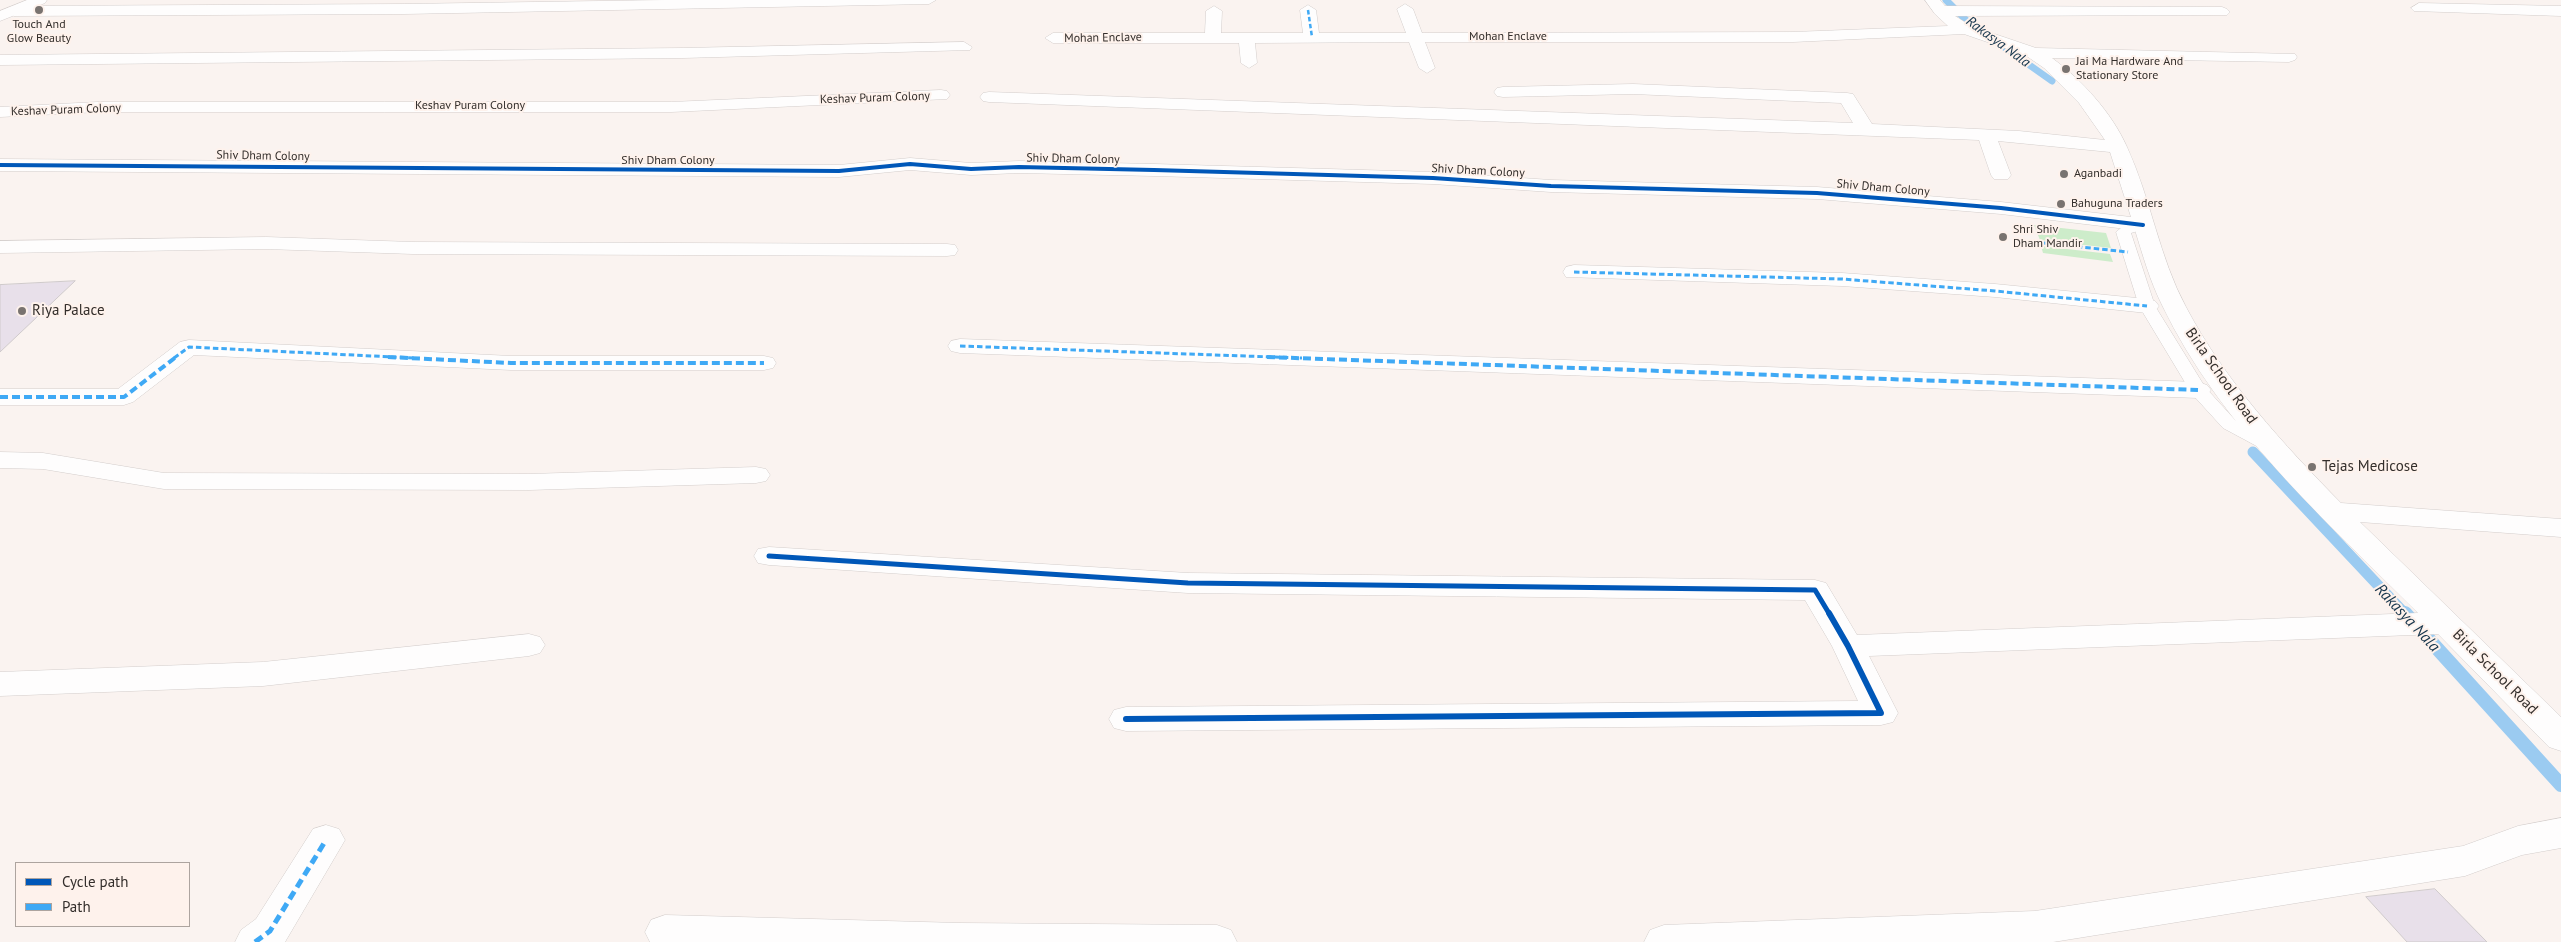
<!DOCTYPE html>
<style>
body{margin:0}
#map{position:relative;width:2561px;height:942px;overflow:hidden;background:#faf3f0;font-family:"PT Sans",sans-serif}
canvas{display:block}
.legend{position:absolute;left:15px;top:862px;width:175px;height:65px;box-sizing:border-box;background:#fef2ec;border:1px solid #ada49f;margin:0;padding:6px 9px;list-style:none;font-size:15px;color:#332e2b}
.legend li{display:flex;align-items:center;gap:10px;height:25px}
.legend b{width:25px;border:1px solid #ada49f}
</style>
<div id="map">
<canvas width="2561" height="942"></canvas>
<ul class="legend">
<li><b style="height:6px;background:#0057b8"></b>Cycle path</li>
<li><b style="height:6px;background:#3fa9f5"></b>Path</li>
</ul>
</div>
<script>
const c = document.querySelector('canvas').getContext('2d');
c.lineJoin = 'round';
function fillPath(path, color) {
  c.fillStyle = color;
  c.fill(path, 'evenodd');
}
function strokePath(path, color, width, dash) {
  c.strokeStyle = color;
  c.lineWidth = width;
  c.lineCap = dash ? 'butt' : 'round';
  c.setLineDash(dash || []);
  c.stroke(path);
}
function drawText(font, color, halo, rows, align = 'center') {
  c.font = font + ' "PT Sans",sans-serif';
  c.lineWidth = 4;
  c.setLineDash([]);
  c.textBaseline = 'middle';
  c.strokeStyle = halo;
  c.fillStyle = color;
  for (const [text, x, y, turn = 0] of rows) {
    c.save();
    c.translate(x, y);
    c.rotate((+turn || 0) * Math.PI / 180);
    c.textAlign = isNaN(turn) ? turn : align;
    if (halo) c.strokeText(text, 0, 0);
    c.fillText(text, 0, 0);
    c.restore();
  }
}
fillPath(new Path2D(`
 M 2034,225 L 2106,233 L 2111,248 L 2040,240 Z
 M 2041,246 L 2110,254 L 2113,262 L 2043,253 Z`), '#cdecca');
strokePath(new Path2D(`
 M 1946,0 L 1967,21 L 2052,81`), '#9bcbf1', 7);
strokePath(new Path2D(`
 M 2253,452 L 2406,615`), '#9bcbf1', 11);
strokePath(new Path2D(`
 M 2405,613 L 2561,785`), '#9bcbf1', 14);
const building = new Path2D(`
 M 75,281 L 0,352 L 0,285 Z
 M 2435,889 L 2487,942 L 2407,942 L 2366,897 Z`);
fillPath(building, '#e8e0ea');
strokePath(building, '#cfcacb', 1);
const service = new Path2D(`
 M 2143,221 L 2148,222 L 2150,225 L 2148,228 L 2131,233 L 2155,306 L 2205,387 L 2235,420 L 2276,442 L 2279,446 L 2276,450 L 2264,450 L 2223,428 L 2192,394 L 2139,306 L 2116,232 L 2126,224 Z`);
const minor = new Path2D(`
 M 665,0 L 936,0 L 929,4 L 404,14 L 14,16 L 6,11 L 14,6 L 404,4 Z
 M 1925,0 L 1940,0 L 1945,6 L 2222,7 L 2227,9 L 2230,12 L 2227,15 L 1955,16 L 1971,26 L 2036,48 L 2295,54 L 2297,57 L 2295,60 L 2289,62 L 2052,58 C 2082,80 2112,113 2127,147 C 2151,199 2159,257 2186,307 C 2225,381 2283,444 2341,503 L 2561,519 L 2561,537 L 2360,522 L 2561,717 L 2561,751 L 2549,747 L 2438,634 L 1869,656 L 1898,713 L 1893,722 L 1881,725 L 1126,731 L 1114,728 L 1109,719 L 1114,710 L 1126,707 L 1858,701 L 1832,646 L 1805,600 L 1188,593 L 769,565 L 758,563 L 754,556 L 758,549 L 769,547 L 1188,573 L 1815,580 L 1826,583 L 1857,635 L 2418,613 C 2325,520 2220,426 2162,305 C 2150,281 2143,256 2135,230 L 2001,214 L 1817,199 L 1551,192 L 1433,184 L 1154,176 L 1019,173 L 971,175 L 910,170 L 839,177 L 0,171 L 0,159 L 839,165 L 910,158 L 971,163 L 1019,161 L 1154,164 L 1433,172 L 1551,180 L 1817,187 L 2001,202 L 2131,217 L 2110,152 L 1998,141 L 2011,175 L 2008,179 L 1994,179 L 1991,175 L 1979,140 L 989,102 L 983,101 L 980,97 L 983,93 L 989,92 L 1853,123 L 1841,103 L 1633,94 L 1503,97 L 1497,96 L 1494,92 L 1497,88 L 1503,87 L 1633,84 L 1847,93 L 1853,94 L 1872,124 L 2019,131 L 2105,140 L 2079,103 L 2044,68 L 2025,55 L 1964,34 L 1793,42 L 1425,42 L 1435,68 L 1427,73 L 1419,68 L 1409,42 L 1255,43 L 1257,63 L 1249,68 L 1241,63 L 1239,43 L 1053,43 L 1045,38 L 1053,33 L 1205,33 L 1206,11 L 1214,6 L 1222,11 L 1221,33 L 1303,33 L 1300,10 L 1308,5 L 1316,10 L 1319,33 L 1406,33 L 1397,9 L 1405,4 L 1413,9 L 1422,33 L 1793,32 L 1948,26 L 1935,14 Z
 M 2419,3 L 2561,6 L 2561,16 L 2414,11 L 2411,8 Z
 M 964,42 L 972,47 L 970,50 L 683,58 L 0,65 L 0,55 L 683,48 Z
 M 941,90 L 947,91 L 950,95 L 947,99 L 671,112 L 98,112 L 0,117 L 0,107 L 98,102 L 671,102 Z
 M 266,237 L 413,242 L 947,244 L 955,245 L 958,250 L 955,255 L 947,256 L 413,254 L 266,249 L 0,253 L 0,241 Z
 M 1574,265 L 1842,273 L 1995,284 L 2147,299 L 2155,301 L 2159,306 L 2155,311 L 2147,313 L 1995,297 L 1842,286 L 1566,277 L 1563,272 L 1566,267 Z
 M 960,339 L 2198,382 L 2207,385 L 2211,390 L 2207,395 L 2198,398 L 960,353 L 951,351 L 948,346 L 951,341 Z
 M 189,340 L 511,356 L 764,356 L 773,358 L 776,363 L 773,368 L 764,370 L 511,370 L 194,355 L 133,402 L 124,405 L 0,405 L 0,389 L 118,389 L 180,342 Z
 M 0,452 L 43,453 L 164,473 L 529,474 L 756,467 L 766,469 L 770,475 L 766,481 L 756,483 L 529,490 L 164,489 L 43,469 L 0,468 Z
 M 529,634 L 540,637 L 545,645 L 540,653 L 529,656 L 263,686 L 0,696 L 0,672 L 263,662 Z
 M 2561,818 L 2561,848 L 2522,855 L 2465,876 L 2053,942 L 1644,942 L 1650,930 L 1664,925 L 2035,911 L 2463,846 L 2518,826 Z
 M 326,825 L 339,829 L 345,840 L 285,942 L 235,942 L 241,930 L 256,919 L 313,829 Z
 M 665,915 L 960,923 L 1217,925 L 1231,930 L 1237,942 L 650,942 L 645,932 L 651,920 Z`);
const secondary = new Path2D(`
 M 27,0 L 47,0 L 45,3 L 0,21 L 0,11 Z`);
strokePath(service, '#d3cdcb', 1);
strokePath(minor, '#d3cdcb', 1);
strokePath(secondary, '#d3cdcb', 1);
fillPath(service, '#fefdfd');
fillPath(minor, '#fefdfd');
fillPath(secondary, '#fefdfd');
strokePath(new Path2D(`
 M 1308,10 L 1312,37`), '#3fa9f5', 2.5, [4.5, 2.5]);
strokePath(new Path2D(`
 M 2043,243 L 2128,252
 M 1574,272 L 1842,279 L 1995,291 L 2147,306
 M 960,346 L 1302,358
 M 174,358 L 189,347 L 414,358`), '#3fa9f5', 3, [5.5, 3]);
strokePath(new Path2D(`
 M 388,357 L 511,363 L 764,363
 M 1267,357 L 2198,390
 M 0,397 L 124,397 L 176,357`), '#3fa9f5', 4, [8, 4]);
strokePath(new Path2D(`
 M 255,942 L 270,931 L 326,840`), '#3fa9f5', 5, [9, 5]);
strokePath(new Path2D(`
 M 0,165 L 839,171 L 910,164 L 971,169 L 1019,167 L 1154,170 L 1433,178 L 1551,186 L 1817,193 L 2001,208 L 2143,225`), '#0057b8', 4);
strokePath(new Path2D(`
 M 769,556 L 1188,583 L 1815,590 L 1830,615`), '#0057b8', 5);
strokePath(new Path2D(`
 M 1126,719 L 1881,713 L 1848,646 L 1829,613`), '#0057b8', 6);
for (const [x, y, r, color] of [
 [39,10,5,"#797370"],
 [2066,69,5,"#797370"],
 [2064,174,5,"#797370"],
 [2061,204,5,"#797370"],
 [2003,237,5,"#797370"],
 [22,311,5,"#797370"],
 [2312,467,5,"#797370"]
]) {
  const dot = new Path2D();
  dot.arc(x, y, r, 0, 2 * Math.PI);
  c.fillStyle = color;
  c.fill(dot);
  strokePath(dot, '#fef2ec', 2);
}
drawText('12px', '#332e2b', '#fef2ec', [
 ["Touch And",39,25,"center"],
 ["Glow Beauty",39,39,"center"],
 ["Jai Ma Hardware And",2076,62],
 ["Stationary Store",2076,76],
 ["Aganbadi",2074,174],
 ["Bahuguna Traders",2071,204],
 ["Shri Shiv",2013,230],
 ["Dham Mandir",2013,244]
], 'left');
drawText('12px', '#332e2b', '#fef2ec', [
 ["Mohan Enclave",1508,37],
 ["Mohan Enclave",1103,38,-1],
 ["Keshav Puram Colony",875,98,-2],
 ["Keshav Puram Colony",470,106],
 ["Keshav Puram Colony",66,110,-2],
 ["Shiv Dham Colony",263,156,1],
 ["Shiv Dham Colony",1073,159,1],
 ["Shiv Dham Colony",668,161],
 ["Shiv Dham Colony",1478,171,3],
 ["Shiv Dham Colony",1883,188,5]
]);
drawText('italic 14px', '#17364d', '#fef2ec', [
 ["Rakasya Nala",1998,42,36]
]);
drawText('15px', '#332e2b', '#fef2ec', [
 ["Riya Palace",32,311],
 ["Tejas Medicose",2322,467]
], 'left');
drawText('15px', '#332e2b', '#fef2ec', [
 ["Birla School Road",2221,376,55],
 ["Birla School Road",2495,672,45]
]);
drawText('italic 16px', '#17364d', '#fef2ec', [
 ["Rakasya Nala",2407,618,47]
]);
</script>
